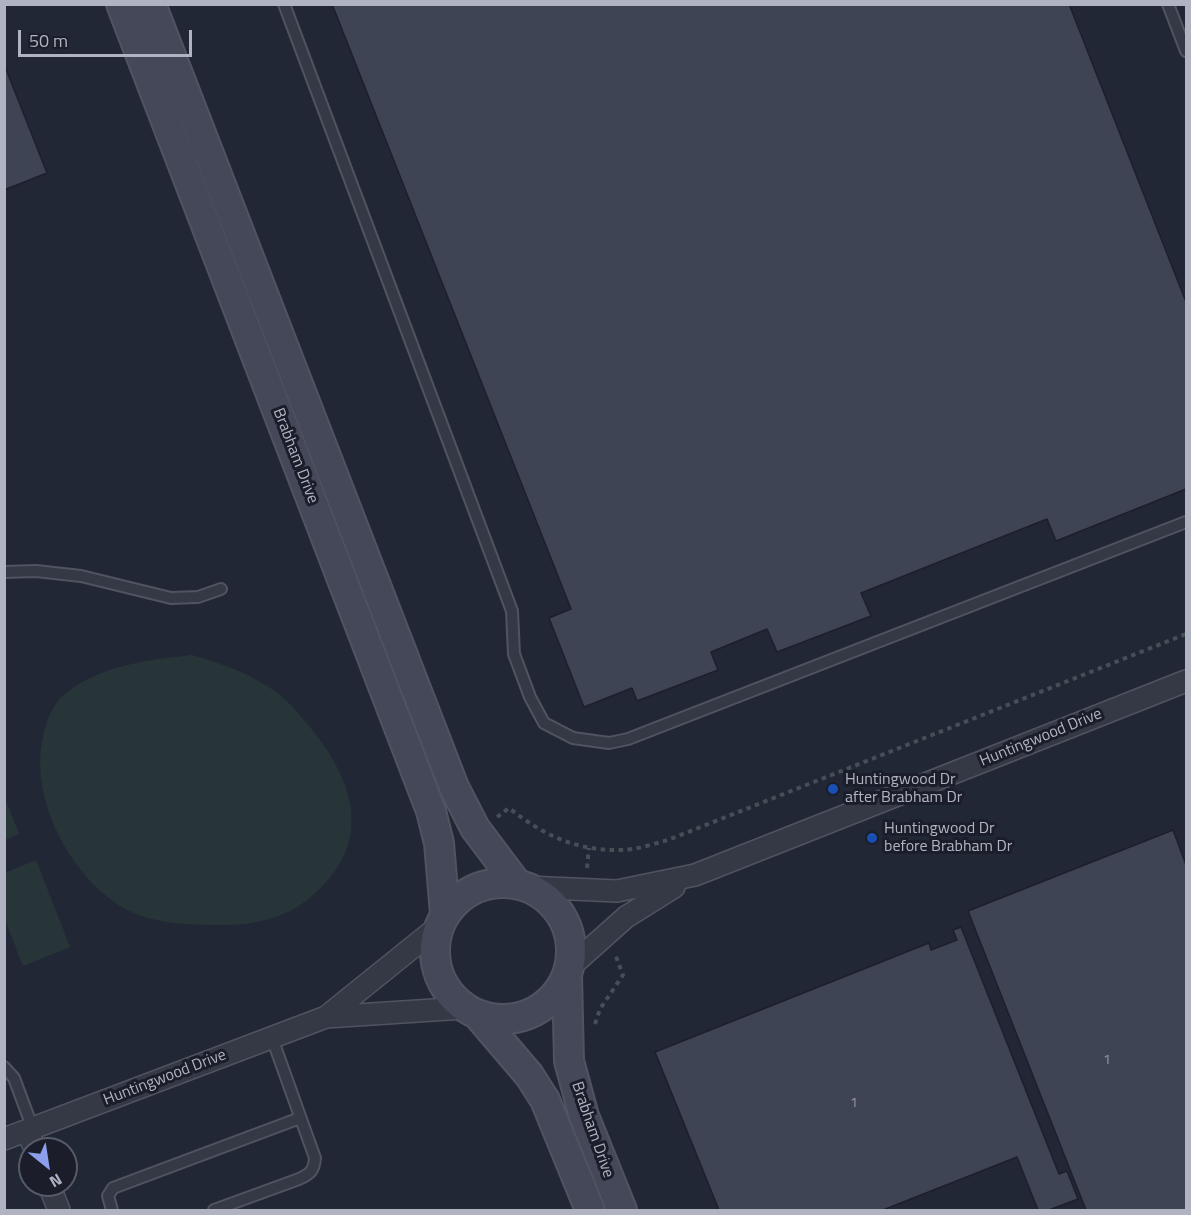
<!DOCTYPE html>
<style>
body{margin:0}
#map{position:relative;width:1191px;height:1215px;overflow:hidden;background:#222735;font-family:"Titillium Web",sans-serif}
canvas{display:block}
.frame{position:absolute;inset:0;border:6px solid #b0b4c2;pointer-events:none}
.north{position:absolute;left:18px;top:1137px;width:60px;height:60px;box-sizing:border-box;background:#1b1e2a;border:2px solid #575a67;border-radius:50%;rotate:150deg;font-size:16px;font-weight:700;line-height:24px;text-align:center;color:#b0b4c2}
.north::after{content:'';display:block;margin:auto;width:21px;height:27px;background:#8b9fec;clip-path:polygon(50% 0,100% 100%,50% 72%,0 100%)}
.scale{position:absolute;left:18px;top:30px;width:174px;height:27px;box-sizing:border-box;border:3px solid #b0b4c2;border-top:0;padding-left:8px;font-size:18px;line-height:21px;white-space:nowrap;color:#b0b4c2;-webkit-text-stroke:4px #1b1e2a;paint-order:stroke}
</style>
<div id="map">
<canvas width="1191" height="1215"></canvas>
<div class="frame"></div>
<div class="north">N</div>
<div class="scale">50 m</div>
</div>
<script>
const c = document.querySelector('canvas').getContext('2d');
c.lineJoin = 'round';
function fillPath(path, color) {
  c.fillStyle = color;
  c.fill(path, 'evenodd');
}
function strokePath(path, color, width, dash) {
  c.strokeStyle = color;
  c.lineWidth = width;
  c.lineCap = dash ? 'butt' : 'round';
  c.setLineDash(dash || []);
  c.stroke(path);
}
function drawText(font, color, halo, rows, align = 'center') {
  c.font = font + ' "Titillium Web",sans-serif';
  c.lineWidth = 6;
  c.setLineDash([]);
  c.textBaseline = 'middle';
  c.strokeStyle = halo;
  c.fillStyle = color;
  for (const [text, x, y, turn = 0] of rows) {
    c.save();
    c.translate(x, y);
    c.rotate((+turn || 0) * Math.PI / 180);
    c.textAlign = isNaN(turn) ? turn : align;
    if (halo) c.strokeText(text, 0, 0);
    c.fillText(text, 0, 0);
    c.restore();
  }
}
fillPath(new Path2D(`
 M 192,655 C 223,664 249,673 276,692 C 290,702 303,719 314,732 C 358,788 371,846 311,897 C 285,919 253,925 221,925 C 193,925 160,924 134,913 C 75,887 28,800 43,737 C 46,721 53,703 66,693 C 102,665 148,660 192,655 Z
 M 5,798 L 19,834 L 5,840 L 4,840 Z
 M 36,860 L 70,947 L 23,966 L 5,920 L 5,873 Z`), '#273539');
const building = new Path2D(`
 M 332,4 L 1069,4 L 1186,302 L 1186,489 L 1056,541 L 1047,519 L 861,593 L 871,616 L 777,652 L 767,629 L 711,652 L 718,670 L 637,701 L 632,688 L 584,707 L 549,618 L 571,609 Z
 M 4,64 L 47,173 L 4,190 Z
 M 1173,830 L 1186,865 L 1186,1210 L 1086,1210 L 968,911 Z
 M 961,927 L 1059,1174 L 1067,1171 L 1078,1199 L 1049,1210 L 1038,1210 L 1017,1157 L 883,1210 L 719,1210 L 655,1052 L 929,943 L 931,950 L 957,940 L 953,930 Z`);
fillPath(building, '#3f4455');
strokePath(building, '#1d202c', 1.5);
const service = new Path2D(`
 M 284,4 L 512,611 L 514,654 L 530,697 L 544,723 L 573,738 L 609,743 L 628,739 L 1186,522
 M 1168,4 L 1186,51
 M 4,572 L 36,571 L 81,576 L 171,598 L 198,597 L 221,589
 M 4,1067 L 14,1078 L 33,1129
 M 112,1210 L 108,1196 L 113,1188 L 300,1118
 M 214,1210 L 299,1179 C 310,1174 314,1171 315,1158 L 272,1038`);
const minor = new Path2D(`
 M 527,887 L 617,891 L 695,875 L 1186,681
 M 570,967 L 626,917 L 674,887
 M 326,1017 L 439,926
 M 27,1131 L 35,1149
 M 4,1139 L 326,1017 L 464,1008
 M 49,1185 L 59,1210`);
const secondary = new Path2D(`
 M 121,4 L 431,811 L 439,843 L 445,914
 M 151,4 L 454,787 L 475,828 L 517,884
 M435 951a68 68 0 1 1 136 0a68 68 0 1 1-136 0Z
 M 567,975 L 569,1061 L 584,1116 L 622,1210
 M 477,1014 L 529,1075 L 545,1100 L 590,1210`);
strokePath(service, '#505461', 14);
strokePath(minor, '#505461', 24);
strokePath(secondary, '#505461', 32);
strokePath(new Path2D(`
 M 497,817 L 509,808 C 543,835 576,851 621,850 C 636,850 653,844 668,840 L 1186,634
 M 587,868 L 589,848
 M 595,1024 L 600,1009 L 623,975 L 615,954`), '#445056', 4, [4.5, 4.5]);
strokePath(service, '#353946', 10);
strokePath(minor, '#353946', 21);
strokePath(secondary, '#444858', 28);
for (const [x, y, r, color] of [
 [833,789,6,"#1a4fb4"],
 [872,838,6,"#1a4fb4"]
]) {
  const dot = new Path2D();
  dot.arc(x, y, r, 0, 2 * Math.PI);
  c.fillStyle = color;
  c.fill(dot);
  strokePath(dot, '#1b1e2a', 2);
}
drawText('14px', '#9498a7', null, [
 ["1",1107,1061],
 ["1",854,1104]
]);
drawText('16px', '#b0b4c2', '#1b1e2a', [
 ["Brabham Drive",295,456,69],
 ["Huntingwood Drive",1041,738,-22],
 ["Huntingwood Drive",165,1078,-21],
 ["Brabham Drive",592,1130,71]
]);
drawText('16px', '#b0b4c2', '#1b1e2a', [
 ["Huntingwood Dr",845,780],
 ["after Brabham Dr",845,798],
 ["Huntingwood Dr",884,829],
 ["before Brabham Dr",884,847]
], 'left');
</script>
